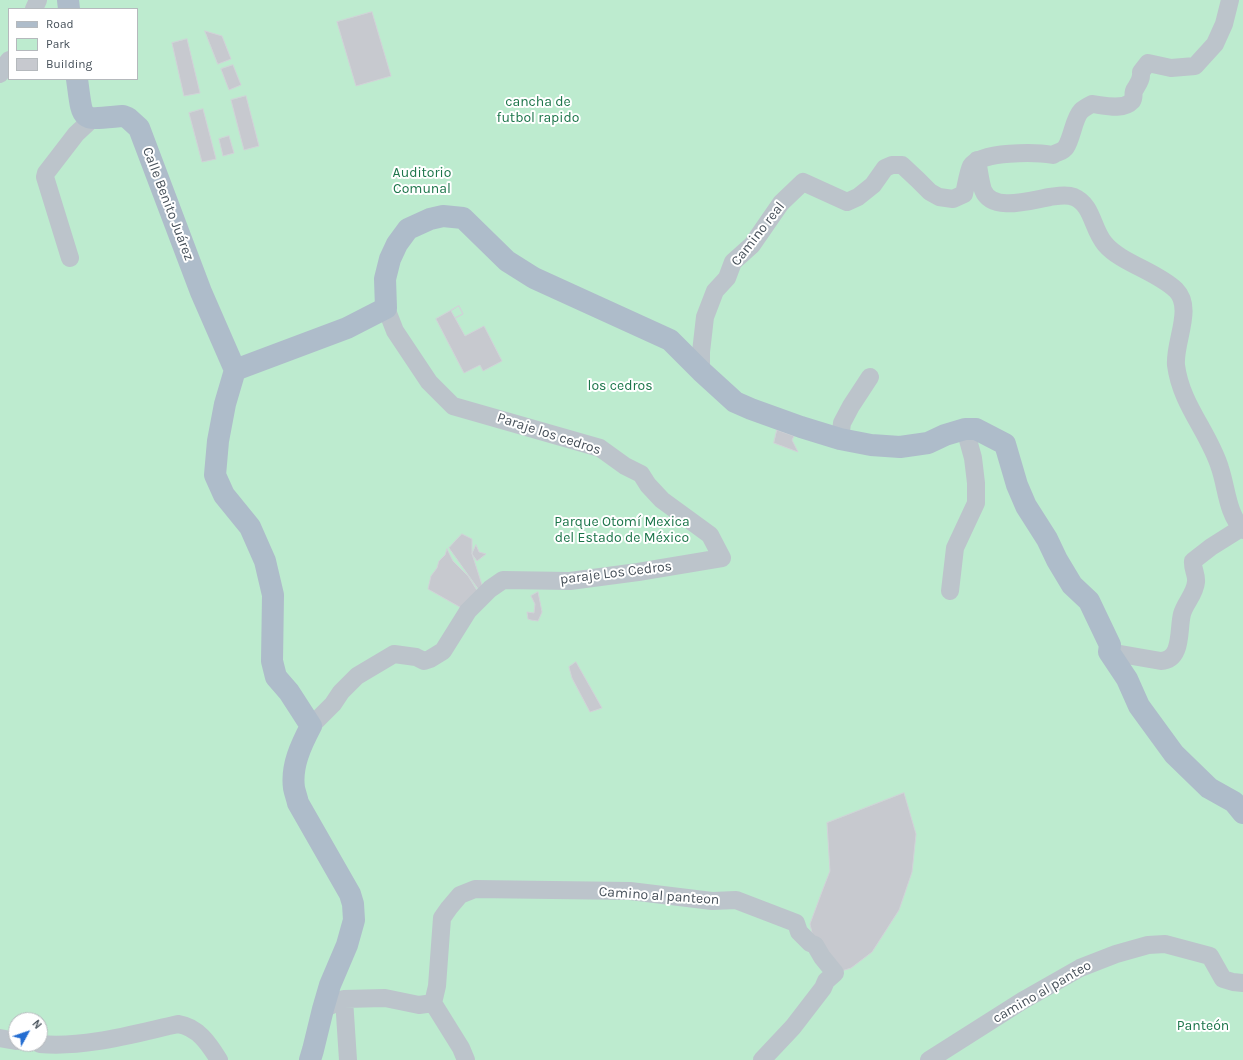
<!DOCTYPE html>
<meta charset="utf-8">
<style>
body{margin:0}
#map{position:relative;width:1243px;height:1060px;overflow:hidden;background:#efeded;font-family:Karla,sans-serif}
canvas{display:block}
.legend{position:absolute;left:8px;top:8px;width:130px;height:72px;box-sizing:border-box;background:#fff;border:1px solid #b5b9bd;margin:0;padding:5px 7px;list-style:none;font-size:12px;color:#465059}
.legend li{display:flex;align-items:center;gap:8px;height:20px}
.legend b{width:20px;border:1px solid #b5b9bd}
.north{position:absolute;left:8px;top:1012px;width:40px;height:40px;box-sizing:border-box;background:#fff;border:1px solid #b5b9bd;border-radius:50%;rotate:50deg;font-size:11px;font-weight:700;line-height:16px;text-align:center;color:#465059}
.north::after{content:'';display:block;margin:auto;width:14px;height:18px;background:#246dd1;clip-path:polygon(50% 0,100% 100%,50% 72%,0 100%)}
</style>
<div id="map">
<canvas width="1243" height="1060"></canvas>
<ul class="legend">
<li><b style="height:5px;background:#aebcca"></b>Road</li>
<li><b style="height:11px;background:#bdebcf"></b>Park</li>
<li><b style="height:11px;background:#c7c9cf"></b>Building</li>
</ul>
<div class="north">N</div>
</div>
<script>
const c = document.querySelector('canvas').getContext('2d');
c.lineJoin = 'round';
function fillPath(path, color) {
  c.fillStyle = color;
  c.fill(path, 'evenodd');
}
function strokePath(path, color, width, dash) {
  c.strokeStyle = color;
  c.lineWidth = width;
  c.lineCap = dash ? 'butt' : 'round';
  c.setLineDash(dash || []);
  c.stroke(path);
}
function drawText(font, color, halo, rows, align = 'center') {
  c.font = font + ' Karla,sans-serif';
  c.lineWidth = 4;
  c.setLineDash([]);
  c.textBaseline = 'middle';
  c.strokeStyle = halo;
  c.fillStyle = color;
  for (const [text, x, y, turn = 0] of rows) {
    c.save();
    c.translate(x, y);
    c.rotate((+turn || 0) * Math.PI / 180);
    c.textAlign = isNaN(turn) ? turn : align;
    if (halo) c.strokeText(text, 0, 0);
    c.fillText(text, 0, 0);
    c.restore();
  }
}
fillPath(new Path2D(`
 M 0,0 L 1243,0 L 1243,1060 L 0,1060 ZM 9,9 L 137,9 L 137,79 L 9,79 ZM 16,1020 L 40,1020 L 40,1044 L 16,1044 Z`), '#bdebcf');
const building = new Path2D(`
 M 372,12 L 391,76 L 356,86 L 337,22 Z
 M 205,31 L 222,36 L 231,59 L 218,64 Z
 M 187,39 L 200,93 L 184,96 L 172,43 Z
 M 233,65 L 241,85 L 229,90 L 221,69 Z
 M 246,96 L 259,146 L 244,150 L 231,100 Z
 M 203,109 L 216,159 L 202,162 L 189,113 Z
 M 229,136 L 234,153 L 223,156 L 219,139 Z
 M 459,306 L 463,314 L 455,318 L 465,336 L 484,326 L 502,361 L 483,371 L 480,365 L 464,373 L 436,319 Z
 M 459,306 L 463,314 L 455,318 L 451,311 Z
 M 777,430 L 794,436 L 792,440 L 798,452 L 774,443 Z
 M 462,534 L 472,539 L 472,554 L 483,588 L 479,590 L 449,548 Z
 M 476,545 L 479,552 L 486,554 L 477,561 L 472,554 Z
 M 447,549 L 453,561 L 468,576 L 478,592 L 465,610 L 428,589 L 431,576 L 437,568 L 439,561 L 445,555 Z
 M 538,592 L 542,612 L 538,621 L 531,620 L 528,619 L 527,612 L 534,613 L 535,604 L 531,596 Z
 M 576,662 L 602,708 L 590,712 L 572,678 L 569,667 Z
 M 904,793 L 916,834 L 912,872 L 899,910 L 872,952 L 851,968 L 835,973 L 815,945 L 810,924 L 823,889 L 830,871 L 827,823 Z`);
fillPath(building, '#c7c9cf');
strokePath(building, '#d1d3d8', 1);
strokePath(new Path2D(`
 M 34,9 L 38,0
 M 0,74 L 9,60
 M 977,160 C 979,170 980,181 983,190 C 992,213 1031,200 1050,197 C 1058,196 1066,194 1074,197 C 1093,205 1092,229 1105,244 C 1121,263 1156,271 1176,290 C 1194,308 1174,342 1176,365 C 1181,405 1209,432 1220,468 C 1227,489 1227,513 1243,530
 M 70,258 L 45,177 L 46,173 L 76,134 L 92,119
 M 701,371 L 701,352 L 705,317 L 715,291 L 727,278 L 733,262 L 752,245 L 781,203 L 803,182 L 847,202 L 858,197 L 873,185 L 885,168 L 892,165 L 902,165 L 918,180 L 930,192 L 939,197 L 953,199 L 964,194 C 966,186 968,172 971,166 C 981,151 1036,152 1053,155 C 1057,152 1063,152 1066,147 C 1072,138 1074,118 1081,111 C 1084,108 1088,106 1092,104 C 1103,105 1123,111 1132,101 C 1135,97 1132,93 1135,89 C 1138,84 1142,79 1141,72 L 1148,63 L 1171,68 L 1195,66 L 1215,44 L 1224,24 L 1230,0
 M 840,439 L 842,423 L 851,406 L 870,377
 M 950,591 L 955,548 L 976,503 L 976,483 L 973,458 L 965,429
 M 1109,652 L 1161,661 C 1183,660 1178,629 1182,614 C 1185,603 1195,594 1196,582 C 1197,575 1192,568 1193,561 L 1211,547 L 1241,528
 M 311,726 L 333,704 L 341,692 L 357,676 L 394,654 L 416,657 L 424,661 L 430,659 L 443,651 L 468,611 L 490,589 L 503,580 L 570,581 L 638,572 L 722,558 L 710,535 L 662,500 L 648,485 L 641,474 L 625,466 L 600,448 L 453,406 L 429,382 L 395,331 L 386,308
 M 344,999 L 348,1060
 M 433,1003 L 437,986 L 442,918 L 449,908 L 460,895 L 475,889 L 630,891 L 712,901 L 736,900 L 796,923 L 799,932 L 810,943 L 815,945 L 822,957 L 835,973 L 826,981 L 823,988 L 793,1027 L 762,1060
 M 433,1003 L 461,1048 L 466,1060
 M 323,1009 L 344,999 L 385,998 L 419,1005 L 433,1003
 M 0,1038 L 16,1041
 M 40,1044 C 86,1048 133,1034 178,1024 C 198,1027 209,1044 219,1060
 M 929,1060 L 1022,1001 L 1080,968 L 1116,954 L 1148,945 L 1165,944 L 1210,956 L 1223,979 L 1233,982 L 1243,983`), '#bcc4cb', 18);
strokePath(new Path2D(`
 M 68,0 L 69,9
 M 77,79 C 83,123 79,120 123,116 L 128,118 L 139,128 L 201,292 L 235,370
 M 310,1060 L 313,1050 L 323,1009 L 330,985 L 347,945 L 354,920 L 353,904 L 350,894 L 298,803 C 297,798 295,793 294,788 C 291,766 301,745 311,726 L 289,692 L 276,677 L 272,661 L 273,595 L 265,561 L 250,527 L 224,495 L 215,475 L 218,441 L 225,404 L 235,370 L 347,328 L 386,308 L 385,279 L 390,259 L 397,244 L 408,229 L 430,219 L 443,216 L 463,218 L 507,261 L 534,278 L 670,340 L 701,371 L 735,402 L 751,409 L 801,427 L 840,439 L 871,445 L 900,447 L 928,443 L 945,435 L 965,429 L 976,429 L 1005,444 L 1017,485 L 1026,506 L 1047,539 L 1057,560 L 1072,585 L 1089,601 L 1110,645 L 1109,652 L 1127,679 L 1139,706 L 1174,754 L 1209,788 L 1234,802 L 1243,813`), '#aebcca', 22);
drawText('14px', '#1c754a', '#fff', [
 ["cancha de",538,102],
 ["futbol rapido",538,118],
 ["Auditorio",422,173],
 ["Comunal",422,189],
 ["los cedros",620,386],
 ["Parque Otomí Mexica",622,522],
 ["del Estado de México",622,538],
 ["Panteón",1203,1026]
]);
drawText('14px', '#465059', '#fff', [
 ["Calle Benito Juárez",168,204,69],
 ["Camino real",758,234,-52],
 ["Paraje los cedros",549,434,18],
 ["paraje Los Cedros",616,573,-7],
 ["Camino al panteon",659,896,4],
 ["camino al panteo",1042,992,-30]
]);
</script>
